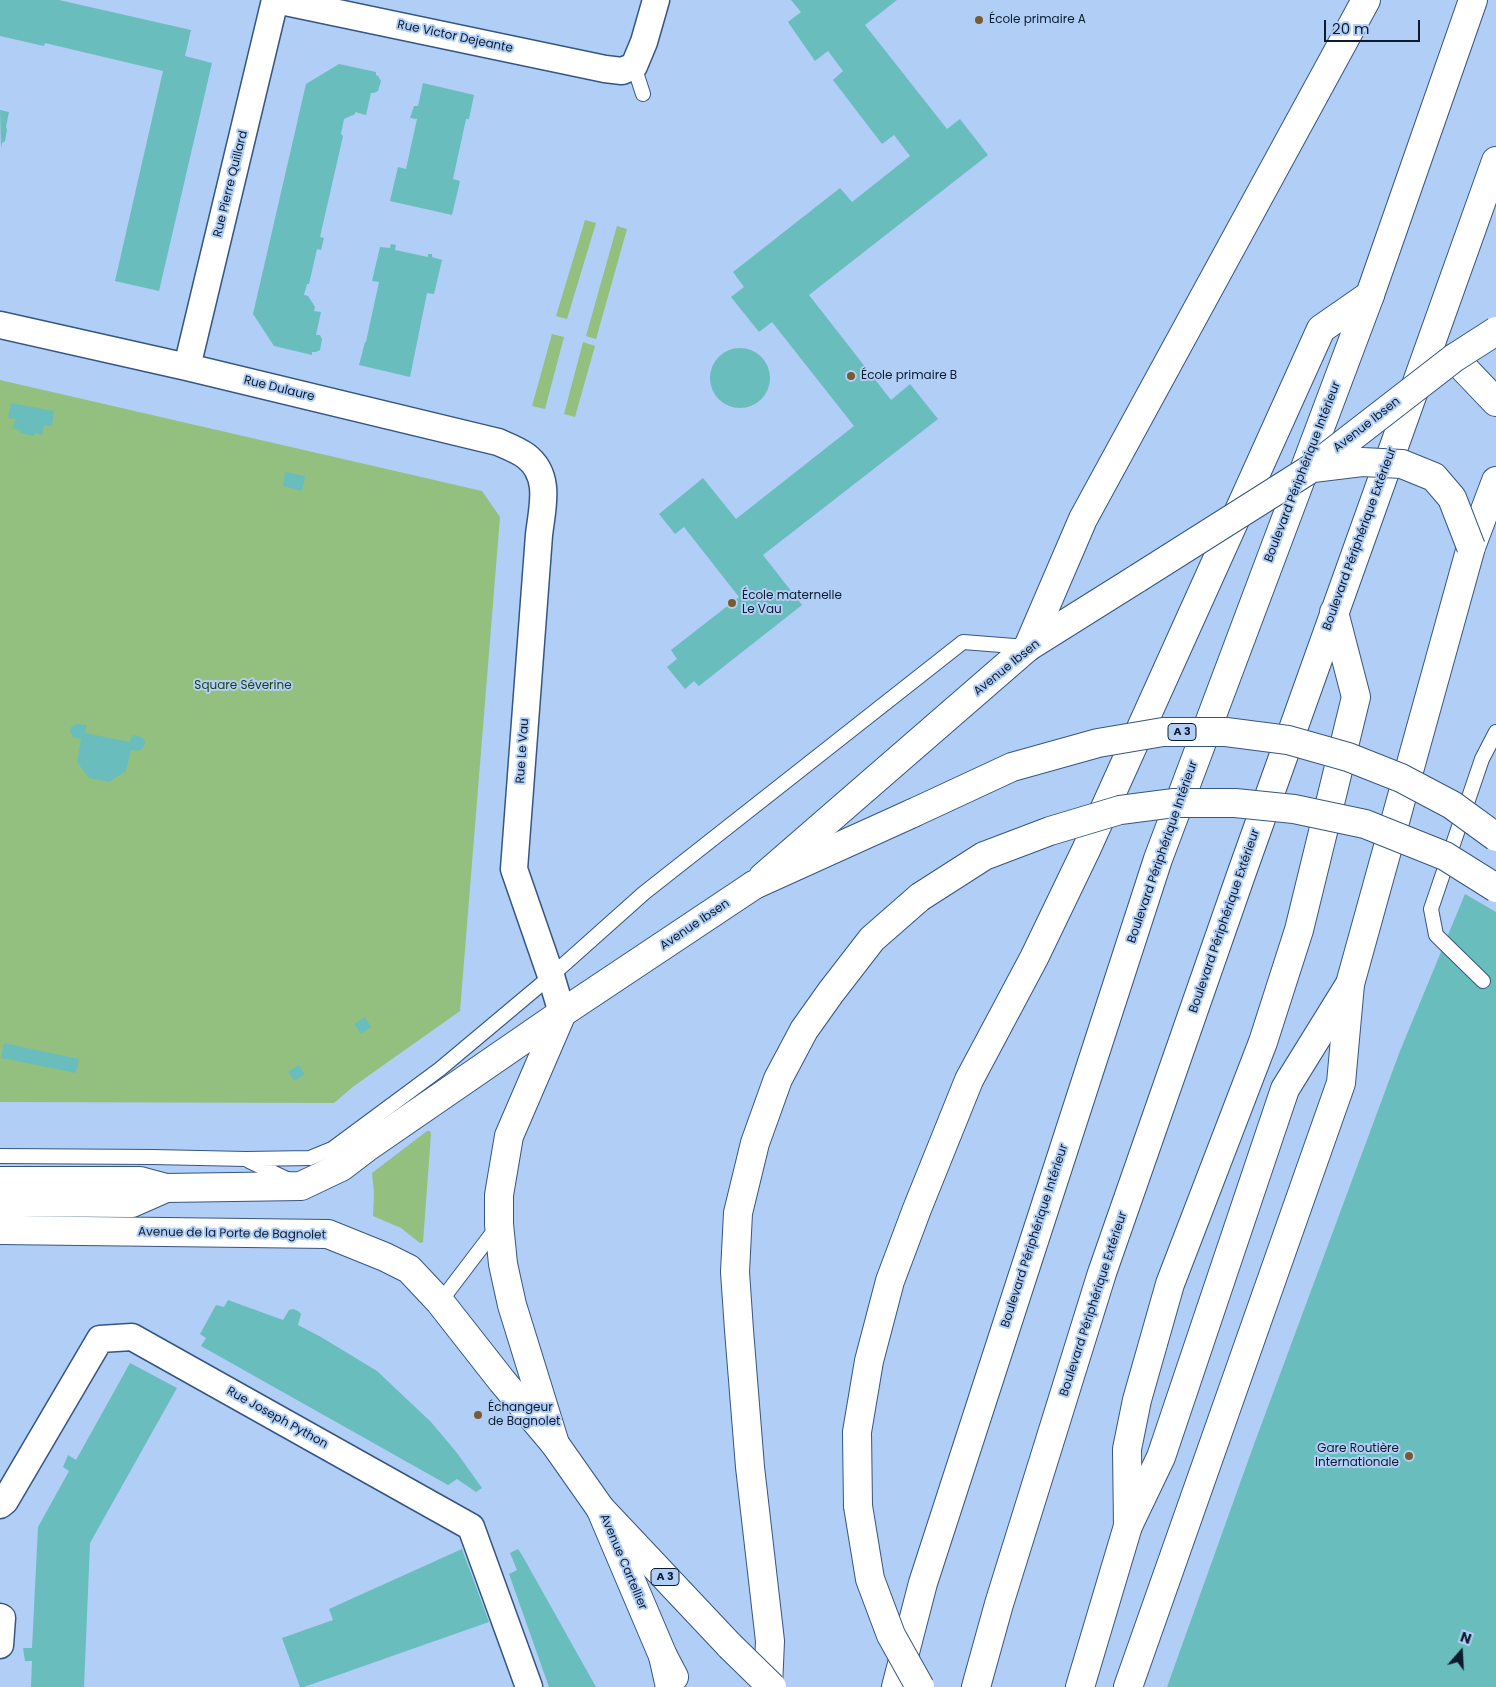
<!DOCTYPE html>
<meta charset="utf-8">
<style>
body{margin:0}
#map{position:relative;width:1496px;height:1687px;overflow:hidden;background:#b0cef6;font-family:Poppins,sans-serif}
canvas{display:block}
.north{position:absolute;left:1436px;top:1627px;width:50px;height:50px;-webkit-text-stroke:4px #b0cef6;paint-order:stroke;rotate:19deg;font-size:14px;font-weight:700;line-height:20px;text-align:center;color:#0d1b2d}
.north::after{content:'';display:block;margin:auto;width:18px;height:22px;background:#0d1b2d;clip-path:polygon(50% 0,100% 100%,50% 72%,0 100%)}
.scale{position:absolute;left:1324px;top:20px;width:96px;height:22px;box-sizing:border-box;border:2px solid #0d1b2d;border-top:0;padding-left:6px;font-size:15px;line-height:18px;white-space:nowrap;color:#0d1b2d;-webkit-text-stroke:4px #b0cef6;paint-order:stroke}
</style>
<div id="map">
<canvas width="1496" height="1687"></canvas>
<div class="north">N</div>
<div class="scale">20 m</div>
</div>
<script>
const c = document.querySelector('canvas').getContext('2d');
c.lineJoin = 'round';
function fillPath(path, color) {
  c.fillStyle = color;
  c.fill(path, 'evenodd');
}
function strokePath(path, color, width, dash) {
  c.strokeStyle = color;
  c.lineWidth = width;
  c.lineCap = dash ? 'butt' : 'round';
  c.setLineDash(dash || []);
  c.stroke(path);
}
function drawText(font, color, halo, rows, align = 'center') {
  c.font = font + ' Poppins,sans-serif';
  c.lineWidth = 4;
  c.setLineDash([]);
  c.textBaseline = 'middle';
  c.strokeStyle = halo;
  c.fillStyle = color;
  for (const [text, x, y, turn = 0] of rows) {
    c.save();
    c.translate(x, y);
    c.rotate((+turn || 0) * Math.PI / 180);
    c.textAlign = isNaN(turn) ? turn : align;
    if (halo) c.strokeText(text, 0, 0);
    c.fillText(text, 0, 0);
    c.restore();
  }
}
fillPath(new Path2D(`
 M 585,220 L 596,223 L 567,319 L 556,316 Z
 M 617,226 L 627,229 L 596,339 L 586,336 Z
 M 552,334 L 564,337 L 545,409 L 532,406 Z
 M 583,342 L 595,346 L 575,417 L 564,414 Z
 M 0,380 L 482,491 L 500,517 L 460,1011 L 354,1086 L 334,1103 L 0,1102 Z
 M 427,1131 L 430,1131 L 431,1134 L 423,1242 L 420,1243 L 401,1228 L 373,1216 L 374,1194 L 372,1173 Z`), '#93c07e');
fillPath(new Path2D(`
 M 0,0 L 59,0 L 191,30 L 185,56 L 212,63 L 159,291 L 115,281 L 163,71 L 45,43 L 44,46 L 0,36 Z
 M 791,0 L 897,0 L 865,25 L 947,129 L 960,119 L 988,155 L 809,295 L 891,400 L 910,384 L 938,419 L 763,555 L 802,605 L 699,686 L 694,681 L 685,689 L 667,667 L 677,659 L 671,650 L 739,597 L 684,527 L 675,534 L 659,514 L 703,478 L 736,519 L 854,426 L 772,322 L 759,332 L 731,297 L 744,287 L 733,272 L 840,188 L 852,202 L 910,156 L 894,135 L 882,144 L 833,80 L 843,71 L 828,51 L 815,61 L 788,22 L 801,12 Z
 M 339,64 L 376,72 L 376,75 L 378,76 L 381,81 L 378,91 L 374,93 L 371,93 L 366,115 L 355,112 L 355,114 L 344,119 L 341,134 L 343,136 L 320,237 L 324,238 L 321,250 L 317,249 L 309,284 L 307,284 L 304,295 L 308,296 L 315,307 L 314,311 L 321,312 L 316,335 L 320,335 L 322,339 L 320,350 L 316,352 L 312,352 L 312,355 L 274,346 L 253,314 L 306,84 Z
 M 423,83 L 474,95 L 469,119 L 466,119 L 453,179 L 460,181 L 452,215 L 390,201 L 398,167 L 406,169 L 417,119 L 410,118 L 414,106 L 418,106 Z
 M 0,110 L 9,112 L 6,127 L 7,130 L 5,141 L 2,143 L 1,148 Z
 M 391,244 L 396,245 L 395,250 L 428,257 L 428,254 L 432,254 L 432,257 L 442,260 L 434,294 L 427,293 L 410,377 L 359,365 L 365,342 L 366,342 L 379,282 L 372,281 L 380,247 L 390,248 Z
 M710 378a30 30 0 1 1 60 0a30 30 0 1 1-60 0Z
 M 11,403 L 54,411 L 52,426 L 44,425 L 42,435 L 35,433 L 34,436 L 20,433 L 21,430 L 13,429 L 15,419 L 8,418 Z
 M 285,472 L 305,476 L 302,491 L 283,486 Z
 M 76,724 L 87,725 L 85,733 L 130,742 L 132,735 L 142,737 L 145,742 L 144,747 L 139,751 L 131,750 L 126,771 L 109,782 L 89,778 L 77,762 L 81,739 L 73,737 L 70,732 L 71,727 Z
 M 1465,894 L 1496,912 L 1496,1687 L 1167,1687 L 1253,1447 L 1400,1051 Z
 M 365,1017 L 371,1027 L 361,1034 L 354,1024 Z
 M 4,1043 L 79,1059 L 76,1073 L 1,1058 Z
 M 298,1065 L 305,1074 L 295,1081 L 288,1072 Z
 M 228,1300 L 283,1320 L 289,1310 L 293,1309 L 298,1311 L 301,1314 L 298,1325 L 321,1337 L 377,1371 L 431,1422 L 457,1453 L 482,1488 L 476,1492 L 457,1479 L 448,1485 L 201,1346 L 206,1338 L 200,1334 L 216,1305 L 224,1307 Z
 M 130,1363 L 177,1388 L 90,1543 L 84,1687 L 31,1687 L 32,1661 L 25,1661 L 23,1648 L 32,1648 L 38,1527 L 69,1471 L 63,1467 L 68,1455 L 76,1460 Z
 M 462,1549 L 489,1622 L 304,1687 L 300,1687 L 282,1638 L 333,1620 L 329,1609 Z
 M 518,1549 L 522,1555 L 596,1687 L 549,1687 L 509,1574 L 517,1570 L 510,1553 Z`), '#6abdbd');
const service = new Path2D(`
 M 634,66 L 643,94
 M 1483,981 L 1436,935 L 1431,909 L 1482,759 L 1496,732
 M 0,1156 L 153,1157 L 246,1159 L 310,1158 L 332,1149 L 440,1069 L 551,976 L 644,893 L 963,642 L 1027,647
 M 249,1161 L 291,1181
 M 440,1302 L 497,1227`);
const minor = new Path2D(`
 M 276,0 L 605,69 L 622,71 L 634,66 L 644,42 L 656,0
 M 0,325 L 187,367 L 498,442 C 507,446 518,450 526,456 C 552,476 542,508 539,535 L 514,869 L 551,976 L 562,1013
 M 187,367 L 275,0
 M 0,1505 L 5,1501 L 100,1339 L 132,1337 L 471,1527 L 529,1687
 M 0,1617 L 2,1618 L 0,1645`);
const secondary = new Path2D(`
 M 1454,358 L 1496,402
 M 763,877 L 1028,647 L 1138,578
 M 555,1444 L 512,1305 L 503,1264 L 499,1224 L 499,1195 L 509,1136 L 562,1013
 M 601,1510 L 663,1656 L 674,1677
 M 1080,1687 L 1128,1526 L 1161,1457 L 1285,1089 L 1350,984 L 1471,547 L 1496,481`);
const primary = new Path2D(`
 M 0,1181 L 140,1181 L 166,1188 L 301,1186 L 341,1167 L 366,1148 L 562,1013 L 754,885
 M 0,1202 L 132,1203 L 166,1188
 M 0,1230 L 328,1234 L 385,1257 L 409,1269 L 440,1302 L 502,1381 L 555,1444 L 600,1508`);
const trunk = new Path2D(`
 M 1028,647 L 1083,519 L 1366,0
 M 1128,1526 L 1127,1449 L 1137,1400 L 1170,1284 L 1263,1042 L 1299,930 L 1356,697 L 1334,612
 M 663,1656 L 670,1687
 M 896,1687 L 923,1583 L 1158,859 L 1370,295 L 1473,0
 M 976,1687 L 999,1604 L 1102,1273 L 1242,872 L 1496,161
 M 1128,1687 L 1341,1083 L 1350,984`);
const motorway = new Path2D(`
 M 754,885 L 913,813
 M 858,1506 L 857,1432 L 869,1361 L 890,1281 L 917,1209 L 969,1080 L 1034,958 L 1086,850 L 1321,329 L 1370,295
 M 600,1508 L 730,1646
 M 768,1687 L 770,1641 L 750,1467 L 739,1330 L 735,1272 L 738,1213 L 755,1143 L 778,1079 L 804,1030 L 831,992 L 872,939 L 920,897`);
strokePath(service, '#365682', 16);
strokePath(minor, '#365682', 29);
strokePath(secondary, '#365682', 30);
strokePath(primary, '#365682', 30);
strokePath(trunk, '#365682', 30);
strokePath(motorway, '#365682', 30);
strokePath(service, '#fff', 14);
strokePath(minor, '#fff', 26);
strokePath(secondary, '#fff', 28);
strokePath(primary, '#fff', 28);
strokePath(trunk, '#fff', 28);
strokePath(motorway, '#fff', 28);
const secondaryBridge = new Path2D(`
 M 1313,468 L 1362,462 L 1402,464 L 1434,477 L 1452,498 L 1471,547
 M 1138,578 L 1312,468 L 1454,358 L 1496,331`);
const motorwayBridge = new Path2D(`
 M 913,813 L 1012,767 L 1098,743 L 1163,732 L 1226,732 L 1288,740 L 1348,757 L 1401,778 L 1452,805 L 1496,837
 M 920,897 L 984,856 L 1050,831 L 1120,810 L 1174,803 L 1235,803 L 1294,809 L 1365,824 L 1445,856 L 1496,888
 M 858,1506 L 870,1579 L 891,1635 L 920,1687
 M 730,1646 L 772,1687`);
strokePath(secondaryBridge, '#365682', 30, []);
strokePath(motorwayBridge, '#365682', 30, []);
strokePath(secondaryBridge, '#fff', 28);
strokePath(motorwayBridge, '#fff', 28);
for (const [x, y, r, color] of [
 [979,20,5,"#785b2f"],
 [851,376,5,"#785b2f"],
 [732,603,5,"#785b2f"],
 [478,1415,5,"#785b2f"],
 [1409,1456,5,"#785b2f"]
]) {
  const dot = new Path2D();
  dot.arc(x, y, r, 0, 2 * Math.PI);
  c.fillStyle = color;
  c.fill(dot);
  strokePath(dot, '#b0cef6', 2);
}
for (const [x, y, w] of [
 [1182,732,28],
 [665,1577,28]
]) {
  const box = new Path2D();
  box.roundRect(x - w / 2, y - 8.5, w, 17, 4);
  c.fillStyle = '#b0cef6';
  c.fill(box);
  strokePath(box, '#0d1b2d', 1);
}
drawText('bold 11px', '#0d1b2d', null, [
 ["A 3",1182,732],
 ["A 3",665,1577]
]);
drawText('12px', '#0d1b2d', '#b0cef6', [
 ["École primaire A",989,20],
 ["École primaire B",861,376],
 ["École maternelle",742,596],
 ["Le Vau",742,610],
 ["Échangeur",488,1408],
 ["de Bagnolet",488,1422],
 ["Gare Routière",1399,1449,"right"],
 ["Internationale",1399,1463,"right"]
], 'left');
drawText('12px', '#0d1b2d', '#b0cef6', [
 ["Rue Victor Dejeante",455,37,12],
 ["Rue Pierre Quillard",231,184,-76],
 ["Rue Dulaure",279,389,14],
 ["Avenue Ibsen",1367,425,-38],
 ["Boulevard Périphérique Intérieur",1303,472,-69],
 ["Boulevard Périphérique Extérieur",1360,539,-70],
 ["Avenue Ibsen",1007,668,-39],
 ["Rue Le Vau",523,751,-86],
 ["Boulevard Périphérique Intérieur",1163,852,-71],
 ["Boulevard Périphérique Extérieur",1225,921,-71],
 ["Avenue Ibsen",695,925,-34],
 ["Avenue de la Porte de Bagnolet",232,1234,1],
 ["Boulevard Périphérique Intérieur",1035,1236,-72],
 ["Boulevard Périphérique Extérieur",1094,1304,-72],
 ["Rue Joseph Python",277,1418,29],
 ["Avenue Cartellier",623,1562,67]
]);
drawText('12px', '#1f3f0a', '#b0cef6', [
 ["Square Séverine",243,686]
]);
</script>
